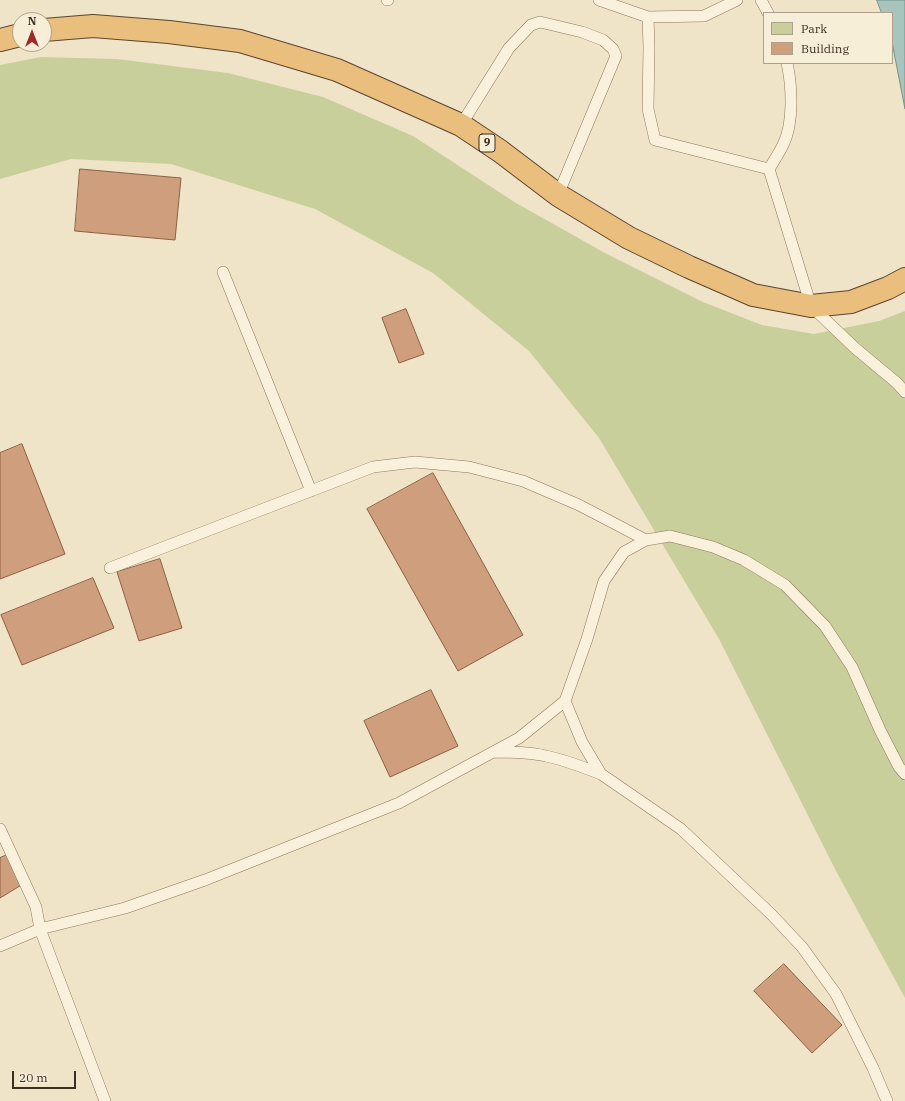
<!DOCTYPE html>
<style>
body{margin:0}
#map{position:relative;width:905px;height:1101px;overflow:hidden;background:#f0e4c8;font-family:"IBM Plex Serif",serif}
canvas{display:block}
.legend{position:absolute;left:763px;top:12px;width:130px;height:52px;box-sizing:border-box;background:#f7eed8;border:1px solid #ada18e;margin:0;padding:5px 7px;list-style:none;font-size:12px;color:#3d2e20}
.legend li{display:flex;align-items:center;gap:8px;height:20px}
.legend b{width:20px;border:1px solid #ada18e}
.north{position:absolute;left:12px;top:12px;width:40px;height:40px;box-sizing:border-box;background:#f7eed8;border:1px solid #ada18e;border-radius:50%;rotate:0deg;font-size:11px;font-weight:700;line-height:16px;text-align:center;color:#3d2e20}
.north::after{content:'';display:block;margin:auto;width:14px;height:18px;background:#9e2a2b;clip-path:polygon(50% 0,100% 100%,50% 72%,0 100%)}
.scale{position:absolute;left:12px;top:1071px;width:64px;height:18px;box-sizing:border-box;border:2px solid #3d2e20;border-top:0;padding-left:5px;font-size:12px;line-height:14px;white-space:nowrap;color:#3d2e20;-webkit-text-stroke:3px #f7eed8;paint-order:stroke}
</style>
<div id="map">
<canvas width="905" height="1101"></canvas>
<ul class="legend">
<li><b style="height:11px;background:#c9cf9b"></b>Park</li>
<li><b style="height:11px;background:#cf9f7d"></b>Building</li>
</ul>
<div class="north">N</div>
<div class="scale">20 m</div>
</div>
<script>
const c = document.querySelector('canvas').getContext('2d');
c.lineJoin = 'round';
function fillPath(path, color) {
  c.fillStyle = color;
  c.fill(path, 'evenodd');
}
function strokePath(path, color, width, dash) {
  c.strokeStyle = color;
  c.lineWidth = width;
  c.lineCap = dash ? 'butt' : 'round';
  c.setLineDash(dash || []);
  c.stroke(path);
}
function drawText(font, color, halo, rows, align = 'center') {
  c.font = font + ' "IBM Plex Serif",serif';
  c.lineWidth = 4;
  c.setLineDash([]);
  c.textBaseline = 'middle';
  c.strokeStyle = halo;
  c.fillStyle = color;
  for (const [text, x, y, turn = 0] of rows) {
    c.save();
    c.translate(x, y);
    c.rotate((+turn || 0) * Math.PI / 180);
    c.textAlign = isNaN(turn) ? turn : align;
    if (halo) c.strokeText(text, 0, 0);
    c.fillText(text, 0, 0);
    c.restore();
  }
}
fillPath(new Path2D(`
 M 41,57 L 117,59 L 228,73 L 323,97 L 413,136 L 516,203 L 605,253 L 703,302 L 762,325 L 814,334 L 879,321 L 905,311 L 905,998 L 836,871 L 719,639 L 599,438 L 529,351 L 433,273 L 315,209 L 171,164 L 71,159 L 0,179 L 0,65 Z`), '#c9cf9b');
const water = new Path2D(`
 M 877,0 L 905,0 L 905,109 L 892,42 L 892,13 L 882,13 Z`);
fillPath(water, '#a9c4bc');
strokePath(water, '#6f938a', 1);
const building = new Path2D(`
 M 80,169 L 181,178 L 175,240 L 75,231 Z
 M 406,309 L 424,354 L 399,363 L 382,318 Z
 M 22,444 L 65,554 L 0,579 L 0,453 Z
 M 433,473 L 523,635 L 458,671 L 367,509 Z
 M 160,559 L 182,628 L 139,641 L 117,572 Z
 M 93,578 L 114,628 L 22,665 L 1,615 Z
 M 431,690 L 458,746 L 390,777 L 364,721 Z
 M 7,855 L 23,884 L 0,898 L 0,858 Z
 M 784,964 L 842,1025 L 812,1053 L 754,991 Z`);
fillPath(building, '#cf9f7d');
strokePath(building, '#8d5f41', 1);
const service = new Path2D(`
 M 387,0 L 388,0
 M 599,0 L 648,17 L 649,47 L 648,109 L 655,140 L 769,169 L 811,306 L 855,348 L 897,383 L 905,392
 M 761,0 L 768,13
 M 648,17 L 704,16 L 737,0
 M 461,125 L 509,48 L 531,25 L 540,22 L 582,32 L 603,40 L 613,49 L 616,56 L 558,195
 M 769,169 C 774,161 779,153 783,145 C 794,123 792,86 787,63
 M 223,272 L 311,491
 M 110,568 L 373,467 L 415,462 L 469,467 L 523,481 L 579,505 L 646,540
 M 565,701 L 587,639 L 604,581 L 624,552 L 646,540 L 670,536 L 713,547 L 744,560 L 785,585 L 825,626 L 852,667 L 880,730 L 899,767 L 905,774
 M 493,752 C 511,752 529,752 546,756 C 565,760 583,767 601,774
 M 0,829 L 36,907 L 40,929 L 105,1101
 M 0,946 L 40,929 L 125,908 L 205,880 L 399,803 L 519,738 L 565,701 L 582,742 L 601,774 L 681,829 L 771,914 L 802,947 L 836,994 L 873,1068 L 887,1101`);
const trunk = new Path2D(`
 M 44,30 L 93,26 L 169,32 L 240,41 L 337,70 L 461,125 L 500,151 L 558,195 L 629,238 L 689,267 L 753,295 L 811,306 L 851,302 L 888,288 L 905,279
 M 0,40 L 20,35`);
strokePath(service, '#8d765c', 12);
strokePath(trunk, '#5b4430', 24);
strokePath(service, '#faf1dc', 11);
strokePath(trunk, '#eabe7c', 22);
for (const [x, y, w] of [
 [487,143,16]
]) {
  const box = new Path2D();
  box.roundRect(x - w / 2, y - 9, w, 18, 3);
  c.fillStyle = '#f7eed8';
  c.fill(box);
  strokePath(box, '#3d2e20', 1);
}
drawText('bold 11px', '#3d2e20', null, [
 ["9",487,143]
]);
</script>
